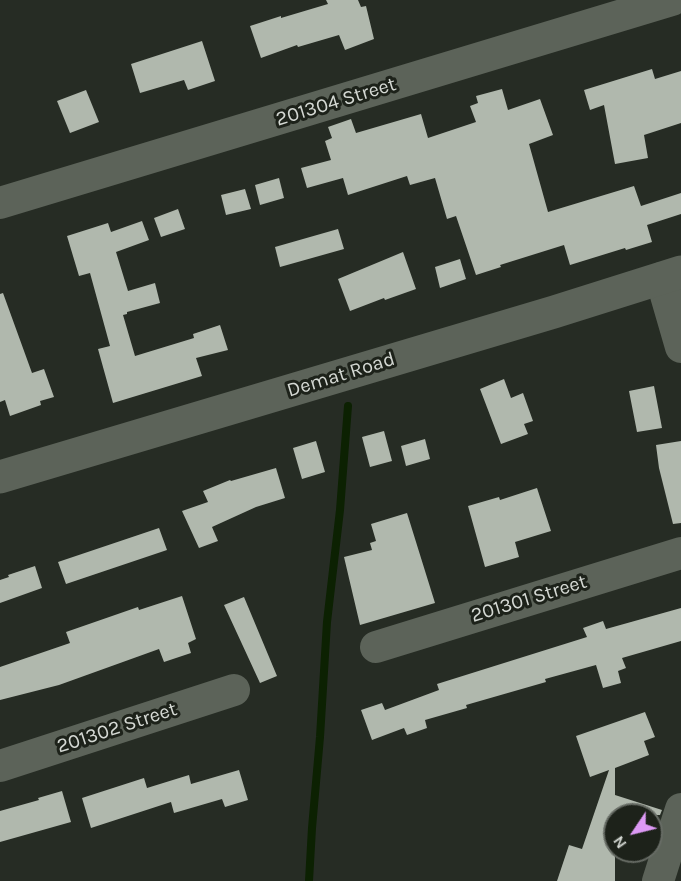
<!DOCTYPE html>
<style>
body{margin:0}
#map{position:relative;width:681px;height:881px;overflow:hidden;background:#262c24;font-family:Karla,sans-serif}
canvas{display:block}
.north{position:absolute;left:603px;top:803px;width:60px;height:60px;box-sizing:border-box;background:#1d221a;border:2px solid #666b64;border-radius:50%;rotate:235deg;font-size:16px;font-weight:700;line-height:24px;text-align:center;color:#d4d8d3}
.north::after{content:'';display:block;margin:auto;width:21px;height:27px;background:#dc99f4;clip-path:polygon(50% 0,100% 100%,50% 72%,0 100%)}
</style>
<div id="map">
<canvas width="681" height="881"></canvas>
<div class="north">N</div>
</div>
<script>
const c = document.querySelector('canvas').getContext('2d');
c.lineJoin = 'round';
function strokePath(path, color, width, dash) {
  c.strokeStyle = color;
  c.lineWidth = width;
  c.lineCap = dash ? 'butt' : 'round';
  c.setLineDash(dash || []);
  c.stroke(path);
}
function fillPath(path, color) {
  c.fillStyle = color;
  c.fill(path, 'evenodd');
}
function drawText(font, color, halo, rows, align = 'center') {
  c.font = font + ' Karla,sans-serif';
  c.lineWidth = 6;
  c.setLineDash([]);
  c.textBaseline = 'middle';
  c.strokeStyle = halo;
  c.fillStyle = color;
  for (const [text, x, y, turn = 0] of rows) {
    c.save();
    c.translate(x, y);
    c.rotate((+turn || 0) * Math.PI / 180);
    c.textAlign = isNaN(turn) ? turn : align;
    if (halo) c.strokeText(text, 0, 0);
    c.fillText(text, 0, 0);
    c.restore();
  }
}
strokePath(new Path2D(`
 M 309,881 L 312,828 L 320,737 L 327,622 L 340,510 L 348,406`), '#0c2102', 8);
fillPath(new Path2D(`
 M 326,0 L 358,0 L 361,7 L 366,6 L 374,39 L 345,50 L 339,35 L 298,47 L 297,45 L 261,58 L 250,26 L 281,16 L 281,18 L 328,4 Z
 M 202,41 L 215,81 L 188,90 L 184,80 L 140,93 L 131,64 Z
 M 652,69 L 655,79 L 681,71 L 681,123 L 644,135 L 648,158 L 615,164 L 604,105 L 590,110 L 584,90 Z
 M 502,89 L 508,110 L 540,99 L 553,135 L 529,144 L 548,212 L 634,186 L 641,206 L 681,193 L 681,214 L 647,225 L 652,242 L 626,250 L 625,248 L 570,265 L 564,245 L 500,265 L 501,267 L 476,275 L 456,216 L 447,219 L 435,178 L 410,185 L 407,176 L 348,195 L 343,178 L 307,188 L 301,168 L 331,160 L 325,141 L 332,138 L 328,127 L 351,119 L 356,133 L 421,114 L 428,138 L 476,122 L 470,106 L 478,103 L 476,96 Z
 M 86,90 L 99,122 L 70,133 L 57,101 Z
 M 279,178 L 284,198 L 260,205 L 255,185 Z
 M 245,189 L 251,209 L 226,215 L 221,195 Z
 M 178,209 L 185,229 L 161,237 L 154,218 Z
 M 142,221 L 149,240 L 116,252 L 128,291 L 155,283 L 160,303 L 127,312 L 127,314 L 123,315 L 135,356 L 194,338 L 193,334 L 220,325 L 228,350 L 196,358 L 202,376 L 113,403 L 98,349 L 110,346 L 90,273 L 79,276 L 67,236 L 108,223 L 111,232 Z
 M 338,229 L 344,249 L 280,267 L 275,247 Z
 M 403,252 L 416,289 L 385,300 L 384,298 L 350,311 L 338,279 Z
 M 460,259 L 466,279 L 440,288 L 435,267 Z
 M 3,293 L 32,373 L 44,369 L 54,397 L 40,401 L 41,405 L 10,416 L 5,400 L 0,402 L 0,294 Z
 M 504,379 L 511,398 L 523,393 L 533,421 L 524,424 L 528,434 L 501,444 L 480,389 Z
 M 654,386 L 662,428 L 637,432 L 629,391 Z
 M 384,431 L 392,461 L 370,467 L 362,437 Z
 M 425,439 L 430,459 L 406,466 L 401,446 Z
 M 316,441 L 325,472 L 302,479 L 293,448 Z
 M 681,441 L 681,523 L 673,524 L 659,468 L 656,445 Z
 M 276,468 L 285,498 L 256,507 L 212,527 L 218,541 L 199,548 L 182,511 L 208,502 L 203,491 L 230,480 L 231,481 Z
 M 537,488 L 551,531 L 515,542 L 519,557 L 485,567 L 468,506 L 499,497 L 500,500 Z
 M 407,513 L 435,603 L 360,625 L 344,557 L 372,550 L 370,543 L 376,541 L 371,524 Z
 M 159,528 L 167,550 L 66,584 L 58,562 Z
 M 35,566 L 42,588 L 0,603 L 0,580 L 9,577 L 8,575 Z
 M 182,596 L 196,639 L 188,643 L 191,653 L 164,662 L 159,649 L 59,685 L 0,700 L 0,667 L 70,643 L 66,632 L 138,607 L 139,610 Z
 M 244,597 L 277,676 L 260,683 L 224,605 Z
 M 681,608 L 681,641 L 622,658 L 626,668 L 618,671 L 621,683 L 603,688 L 596,665 L 545,679 L 546,682 L 466,705 L 467,708 L 425,720 L 427,728 L 407,735 L 404,728 L 372,740 L 361,710 L 382,703 L 385,710 L 439,690 L 437,684 L 587,637 L 583,628 L 603,621 L 606,629 Z
 M 645,712 L 655,737 L 644,741 L 649,755 L 615,768 L 615,795 L 662,810 L 660,815 L 615,815 L 615,881 L 557,881 L 569,845 L 582,849 L 609,770 L 590,777 L 576,736 Z
 M 239,770 L 248,800 L 225,807 L 222,799 L 174,813 L 171,802 L 91,828 L 82,798 L 144,778 L 147,788 L 189,775 L 191,784 Z
 M 62,791 L 71,822 L 0,842 L 0,811 L 39,800 L 38,798 Z`), '#b0b8ad');
strokePath(new Path2D(`
 M 0,203 L 672,0
 M 661,278 L 681,347
 M 376,647 L 681,553
 M 0,766 L 234,690
 M 658,881 L 681,809`), '#5c6359', 32);
strokePath(new Path2D(`
 M 0,477 L 554,312 L 681,272`), '#5c6359', 33);
drawText('20px', '#d4d8d3', '#1d221a', [
 ["201304 Street",336,102,-17],
 ["Demat Road",341,375,-17],
 ["201301 Street",529,599,-17],
 ["201302 Street",117,728,-18]
]);
</script>
